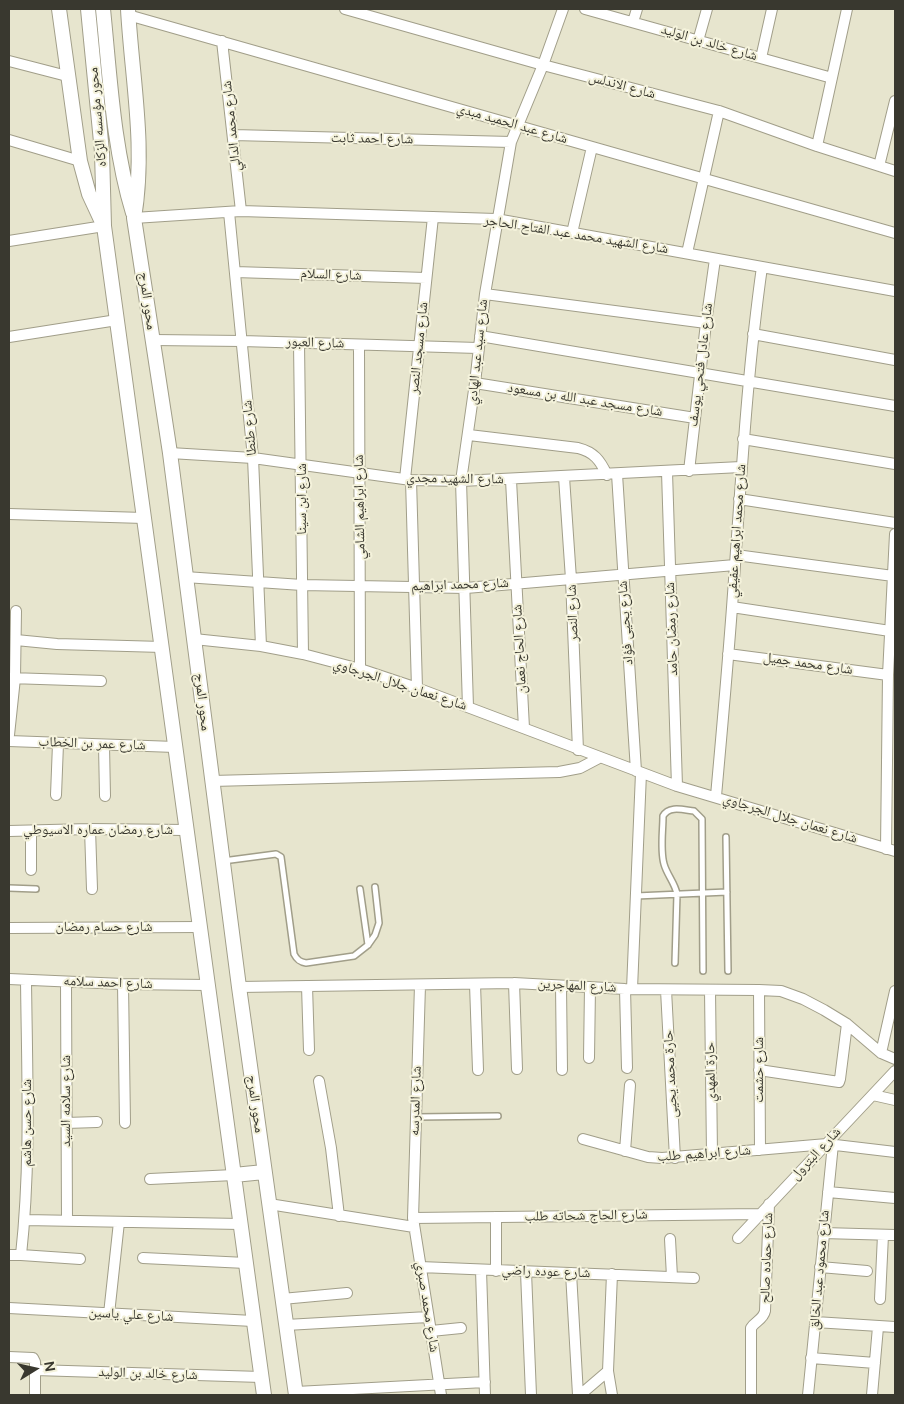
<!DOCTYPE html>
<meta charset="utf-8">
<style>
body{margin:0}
#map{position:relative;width:904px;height:1404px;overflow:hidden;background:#e7e5ce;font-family:"DM Sans",sans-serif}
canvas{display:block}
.frame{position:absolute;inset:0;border:10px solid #39382f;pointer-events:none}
.north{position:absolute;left:10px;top:1344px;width:50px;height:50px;-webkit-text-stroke:4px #f4f2db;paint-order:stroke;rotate:80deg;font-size:14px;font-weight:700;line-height:20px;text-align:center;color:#39382f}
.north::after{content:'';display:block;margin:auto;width:18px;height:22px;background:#39382f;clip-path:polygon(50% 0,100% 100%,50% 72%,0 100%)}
</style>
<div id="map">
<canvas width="904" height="1404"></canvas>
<div class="frame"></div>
<div class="north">N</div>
</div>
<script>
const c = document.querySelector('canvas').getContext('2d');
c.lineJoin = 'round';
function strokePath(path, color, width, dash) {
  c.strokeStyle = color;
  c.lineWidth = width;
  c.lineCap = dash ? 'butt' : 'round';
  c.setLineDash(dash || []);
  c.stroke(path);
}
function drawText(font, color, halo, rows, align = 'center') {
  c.font = font + ' "DM Sans","Noto Naskh Arabic",sans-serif';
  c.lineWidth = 4;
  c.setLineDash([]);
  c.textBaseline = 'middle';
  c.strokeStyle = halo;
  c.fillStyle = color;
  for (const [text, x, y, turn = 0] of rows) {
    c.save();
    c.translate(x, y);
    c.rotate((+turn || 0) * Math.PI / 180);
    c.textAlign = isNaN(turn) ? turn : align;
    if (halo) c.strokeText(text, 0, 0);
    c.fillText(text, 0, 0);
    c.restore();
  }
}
const lane = new Path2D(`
 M 726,837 L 728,971
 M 223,861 L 276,854 L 281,857 L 294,954 C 297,960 300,962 306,963 L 354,956 L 368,945 L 375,935 L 379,923 L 375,887
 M 9,888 L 36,889
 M 360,889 L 368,945
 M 636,896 L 727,892
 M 675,963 L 677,894 C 675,883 667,875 664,864 C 660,850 663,831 663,816 C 669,805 684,810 694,811 L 702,819 L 703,971
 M 417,1117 L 498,1116`);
const street = new Path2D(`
 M 345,9 L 543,65 L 719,111 L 817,146 L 895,171
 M 585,9 L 832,78
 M 128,15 L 895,233
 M 633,22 L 637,9
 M 222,41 L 241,211
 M 698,41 L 707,9
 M 761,58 L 772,9
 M 9,61 L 67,76
 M 233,135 L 511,142
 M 9,140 L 80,161
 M 817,146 L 847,9
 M 879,166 L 895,101
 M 229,212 L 253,458 L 261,646
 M 134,218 L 241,211 L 496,219 L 895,291
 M 572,233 L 592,147
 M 9,241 L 104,226
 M 687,253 L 719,111
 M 235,272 L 426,278
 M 485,294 L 706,323
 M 753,334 L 895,360
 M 480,336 L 895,406
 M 9,337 L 117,320
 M 153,340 L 242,341 L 478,348
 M 299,343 L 303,654
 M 359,345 L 360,669
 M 475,383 L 695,418
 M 469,435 L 578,448 C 594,452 600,460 607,475
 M 743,439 L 895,464
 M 170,453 L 253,458 L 411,480 L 461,481 L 741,467
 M 689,471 L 706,323 L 715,259
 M 667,472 L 677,786
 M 617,474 L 636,771
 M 564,477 L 571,579 L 578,750
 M 405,479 L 433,217
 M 411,480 L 417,688
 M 511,480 L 524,728
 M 739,499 L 895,523
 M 9,514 L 144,518
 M 736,555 L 893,576
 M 185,577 L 302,585 L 466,588 L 735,565
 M 732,607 L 890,631
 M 194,639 L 261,646 L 303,654 L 360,669 L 417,688 L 677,786 L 895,851
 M 16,640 L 57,644 L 162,647
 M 728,654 L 888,675
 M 10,678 L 101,681
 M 468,707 L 461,481 L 475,383 L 485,294 L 511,142 L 543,65 L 563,9
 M 9,735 L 15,678 L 16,611
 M 9,741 L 175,747
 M 104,745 L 105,796
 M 212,781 L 559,772 L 580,768 L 599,758
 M 56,795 L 58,744
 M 716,796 C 723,719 730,642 735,565 C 742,466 748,366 762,267
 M 90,829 L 92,889
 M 9,831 L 90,829 L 186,830
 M 886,849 L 888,675 L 895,534
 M 31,870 L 31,831
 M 9,928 L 200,927
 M 9,979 L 123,984 L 207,985
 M 66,982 L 67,1221
 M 514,983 L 517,1069
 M 123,984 L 125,1123
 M 475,984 L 478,1070
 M 420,985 L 413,1218 L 441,1395
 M 307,986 L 309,1050
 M 561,986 L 562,1070
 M 239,987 L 514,983 L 625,989 L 759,990 L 781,991 L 803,999 L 824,1010 L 847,1024 L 881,1053 L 895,1059
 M 625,989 L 627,1068
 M 632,989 L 641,773
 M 666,990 L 675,1158
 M 710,990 L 712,1154
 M 759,990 L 760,1150
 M 881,1053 L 895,991
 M 589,1058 L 590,987
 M 759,1070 L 839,1082 L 840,1079 L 847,1024
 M 319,1081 L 331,1148 L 339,1216
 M 873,1095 L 895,1100
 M 66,1123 L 97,1122
 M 583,1139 L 648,1157 L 662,1158 L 827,1144 L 895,1152
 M 625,1151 L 630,1085
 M 150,1179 L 234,1175
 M 828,1192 L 895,1198
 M 269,1204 L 414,1227
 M 496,1217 L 496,1271
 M 413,1218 L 760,1214
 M 25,1220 L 240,1224
 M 823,1233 L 895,1235
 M 738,1238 L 895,1071
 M 670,1239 L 672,1277
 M 9,1255 L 21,1255 C 31,1164 27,1072 26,980
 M 21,1255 L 80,1259
 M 143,1258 L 246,1263
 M 420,1267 L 694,1278
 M 820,1267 L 867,1271
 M 481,1270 L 485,1395
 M 526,1272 L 531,1395
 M 571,1273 L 578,1395
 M 282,1299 L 347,1293
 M 880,1299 L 883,1235
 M 9,1308 L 253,1321
 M 109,1314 L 119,1222
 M 815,1322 L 895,1327
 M 286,1325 L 428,1317
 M 431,1331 L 461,1328
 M 9,1357 L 33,1358 L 35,1362 L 35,1395
 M 811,1358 L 875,1363
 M 35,1370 L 261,1377
 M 296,1392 L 485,1382
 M 580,1395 L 608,1371
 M 612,1395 L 608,1371 L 612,1274
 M 751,1395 L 751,1328 C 755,1321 763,1320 765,1311 L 769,1204
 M 808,1395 L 833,1144
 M 872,1395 L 878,1327`);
const secondary = new Path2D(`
 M 59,9 L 80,161 L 89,194 L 102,222
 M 88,9 L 102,152 L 104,226 L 264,1395
 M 103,9 C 110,77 113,147 133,213
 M 128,9 C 132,80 146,146 134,218 L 170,453 L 239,987 L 296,1395
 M 234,1175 L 264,1172`);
strokePath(lane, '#a19e89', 8);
strokePath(street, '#a19e89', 12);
strokePath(secondary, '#a19e89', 16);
strokePath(lane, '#fff', 5);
strokePath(street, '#fff', 10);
strokePath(secondary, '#fff', 14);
drawText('14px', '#39382f', '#f4f2db', [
 ["شارع خالد بن الوليد",709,43,16],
 ["شارع الاندلس",622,86,15],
 ["محور مؤسسه الزكاه",98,117,-95],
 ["شارع عبد الحميد مبدي",512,124,16],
 ["شارع محمد الدالي",232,126,-96],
 ["شارع احمد ثابت",372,139,1],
 ["شارع الشهيد محمد عبد الفتاح الحاجر",576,235,9],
 ["شارع السلام",331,275,2],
 ["محور المرج",147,301,82],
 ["شارع العبور",315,343,2],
 ["شارع مسجد النصر",419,348,-84],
 ["شارع سيد عبد الهادي",478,352,-84],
 ["شارع عادل فتحي يوسف",701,365,-83],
 ["شارع مسجد عبد الله بن مسعود",585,400,9],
 ["شارع طنطا",250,428,-95],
 ["شارع الشهيد مجدي",455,479,1],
 ["شارع ابن سينا",302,499,-90],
 ["شارع ابراهيم الشامي",360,507,-91],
 ["شارع محمد ابراهيم عفيفي",737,531,-86],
 ["شارع محمد ابراهيم",460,585,-2],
 ["شارع النصر",573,613,-92],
 ["شارع يحيى فؤاد",626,623,-94],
 ["شارع رمضان حامد",672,629,-92],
 ["شارع الحاج نعمان",520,649,-93],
 ["شارع محمد جميل",808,664,8],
 ["شارع نعمان جلال الجرجاوي",400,685,18],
 ["محور المرج",202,702,83],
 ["شارع عمر بن الخطاب",92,744,2],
 ["شارع نعمان جلال الجرجاوي",790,819,17],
 ["شارع رمضان عماره الاسيوطي",98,830],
 ["شارع حسام رمضان",104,927],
 ["شارع احمد سلامه",108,983,2],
 ["شارع المهاجرين",577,986,3],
 ["شارع حشمت",759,1070,-90],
 ["حارة المهدي",711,1072,-91],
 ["حارة محمد يحيى",671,1074,-93],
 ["شارع سلامه السيد",66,1101,-90],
 ["شارع المدرسه",416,1101,-88],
 ["محور المرج",255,1104,82],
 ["شارع حسن هاشم",27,1123,-90],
 ["شارع ابراهيم طلب",704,1154,-4],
 ["شارع البترول",816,1154,-47],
 ["شارع الحاج شحاته طلب",586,1216,-1],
 ["شارع حماده صالح",767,1258,-88],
 ["شارع محمود عبد الخالق",820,1270,-85],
 ["شارع عوده راضي",546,1272,2],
 ["شارع محمد صبري",427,1307,81],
 ["شارع علي ياسين",131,1315,3],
 ["شارع خالد بن الوليد",148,1374,2]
]);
</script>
